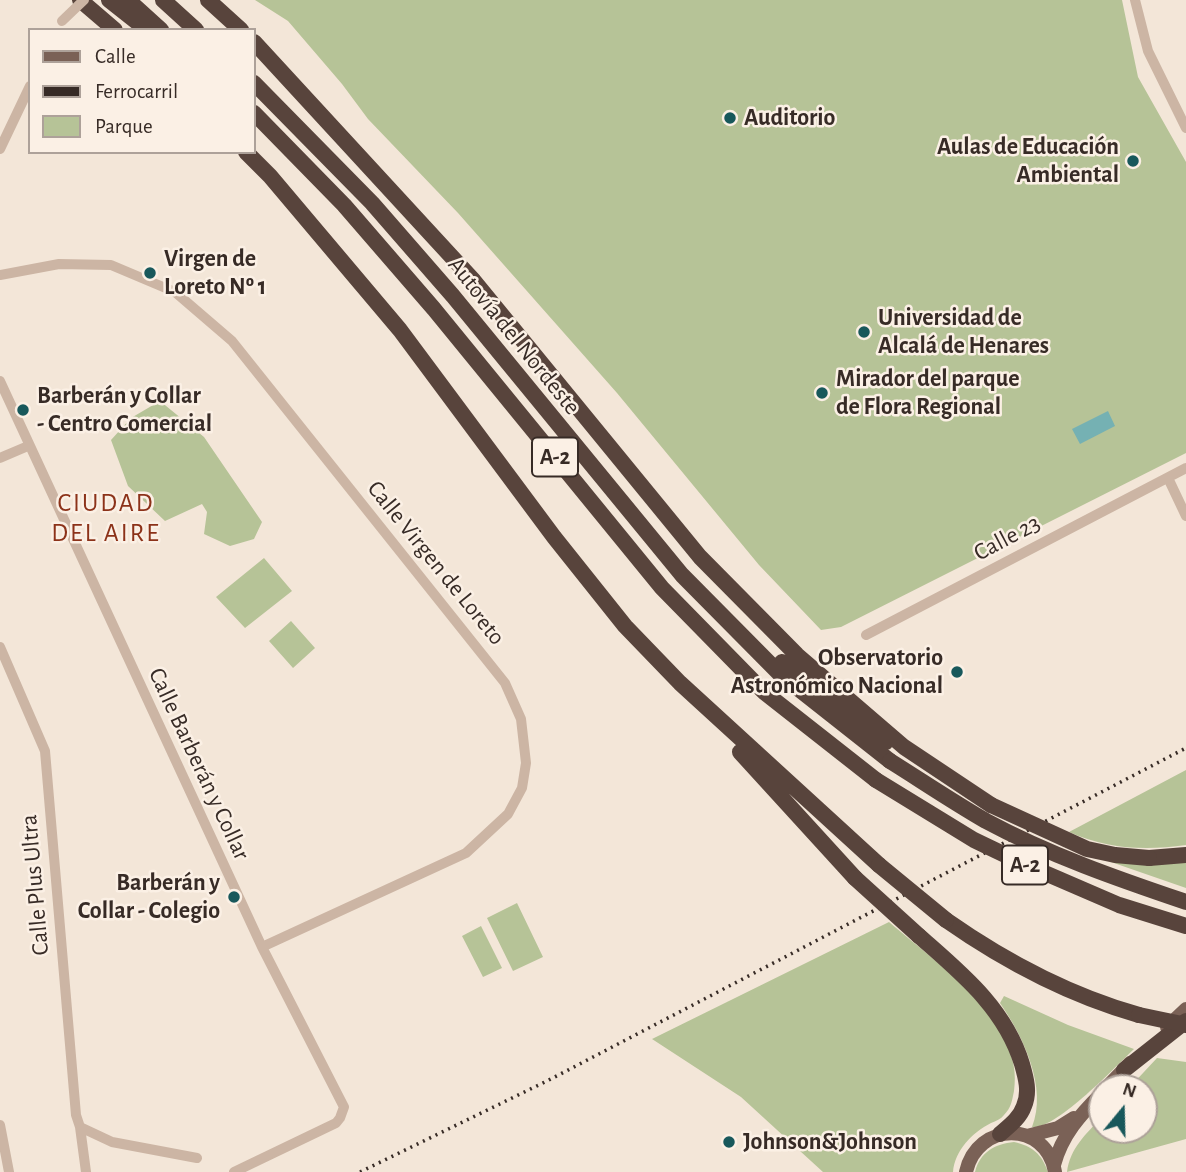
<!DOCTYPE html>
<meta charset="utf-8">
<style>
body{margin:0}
#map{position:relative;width:1186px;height:1172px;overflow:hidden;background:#f3e6d8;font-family:"Alegreya Sans",sans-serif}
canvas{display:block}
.legend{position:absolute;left:28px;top:28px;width:228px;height:126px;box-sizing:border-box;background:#fbf0e5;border:2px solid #ada199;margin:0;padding:9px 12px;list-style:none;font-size:21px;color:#372b26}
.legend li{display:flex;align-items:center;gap:14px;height:35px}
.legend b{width:35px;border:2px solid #ada199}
.north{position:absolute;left:1088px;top:1074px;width:70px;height:70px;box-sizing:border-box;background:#fbf0e5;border:2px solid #ada199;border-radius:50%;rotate:19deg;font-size:19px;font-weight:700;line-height:28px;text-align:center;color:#372b26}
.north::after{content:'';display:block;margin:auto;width:24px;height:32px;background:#18585b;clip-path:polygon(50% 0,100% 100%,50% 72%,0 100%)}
</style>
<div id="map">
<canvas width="1186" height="1172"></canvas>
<ul class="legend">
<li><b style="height:9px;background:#7a6156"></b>Calle</li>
<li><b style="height:9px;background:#372b26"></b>Ferrocarril</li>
<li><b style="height:19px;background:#b6c397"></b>Parque</li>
</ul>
<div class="north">N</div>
</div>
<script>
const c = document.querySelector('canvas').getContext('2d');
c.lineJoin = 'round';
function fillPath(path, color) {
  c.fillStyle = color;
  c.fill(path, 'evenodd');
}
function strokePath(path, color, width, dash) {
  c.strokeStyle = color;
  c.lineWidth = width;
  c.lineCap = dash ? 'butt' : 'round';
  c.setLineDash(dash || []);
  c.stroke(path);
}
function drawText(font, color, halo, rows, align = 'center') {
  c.font = font + ' "Alegreya Sans",sans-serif';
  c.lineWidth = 5;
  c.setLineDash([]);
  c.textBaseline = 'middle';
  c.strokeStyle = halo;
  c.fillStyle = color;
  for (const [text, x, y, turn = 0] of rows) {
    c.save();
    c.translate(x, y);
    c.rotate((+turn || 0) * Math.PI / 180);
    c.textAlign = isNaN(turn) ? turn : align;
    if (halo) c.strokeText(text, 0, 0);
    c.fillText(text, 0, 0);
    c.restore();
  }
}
fillPath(new Path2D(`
 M 255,0 L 1122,0 L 1138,77 L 1186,162 L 1186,453 L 841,627 L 821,630 L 759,565 L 617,393 L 458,213 L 368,119 L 342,84 L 288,21 Z
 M 160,401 L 204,437 L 262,522 L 254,539 L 230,546 L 204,534 L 207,512 L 202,504 L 165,521 L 128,486 L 111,440 L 131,418 Z
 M 264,558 L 292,591 L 245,628 L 216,597 Z
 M 291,621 L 315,648 L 293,668 L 269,641 Z
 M 1186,770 L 1186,845 C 1145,851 1107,849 1069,832 Z
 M 1186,860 L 1186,888 L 1111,862 Z
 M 517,903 L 543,957 L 513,971 L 487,918 Z
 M 889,922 C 934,961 1026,1024 1014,1091 C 1012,1101 1011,1108 1004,1115 C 1001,1119 996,1121 991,1123 C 972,1133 955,1150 953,1172 L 823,1172 L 741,1097 L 652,1039 Z
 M 481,926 L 502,968 L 483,977 L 462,936 Z
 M 1004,996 L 1068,1025 L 1134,1049 C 1115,1067 1056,1130 1032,1127 C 1048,1088 1023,1036 1000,1003 Z
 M 1157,1058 L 1186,1062 L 1186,1139 L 1067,1172 C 1070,1148 1086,1134 1102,1117 L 1102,1130 L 1144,1130 L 1144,1088 L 1129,1088 Z
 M 1014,1142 C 1032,1146 1042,1154 1048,1172 L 975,1172 C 980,1152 995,1144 1014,1142 Z`), '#b6c397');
fillPath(new Path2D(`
 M 1108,411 L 1115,426 L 1080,444 L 1072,429 Z`), '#75b1b3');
strokePath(new Path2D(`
 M 1135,0 L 1148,51 L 1186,128
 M 0,149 L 30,86
 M 0,275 L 59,264 L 111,265 L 175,292 L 232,341 L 505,683 L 521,719 L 526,763 L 522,788 L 508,814 L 466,853 L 262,947
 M 0,381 L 262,947 L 344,1107 L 340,1118 L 336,1123 L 234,1172
 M 0,458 L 28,446
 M 1168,478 L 1186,516
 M 866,635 L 1186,468
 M 0,647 L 45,751 L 76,1115 L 80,1127 L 112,1142 L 197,1158
 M 0,1125 L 9,1172
 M 80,1127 L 86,1172`), '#ccb5a4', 10);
strokePath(new Path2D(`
 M 1167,1027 L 1186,1009
 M 1106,1088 L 1130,1063
 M 1027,1136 L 1058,1128 L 1074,1118
 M 1054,1165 C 1062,1135 1080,1115 1102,1093
 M 966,1172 C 977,1121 1046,1120 1055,1172`), '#7a6156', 14);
strokePath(new Path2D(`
 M 80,0 L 115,30
 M 109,0 L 147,30
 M 128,0 L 161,30
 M 163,0 L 196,30
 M 208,0 L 241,30
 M 254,42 L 474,281 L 700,557 L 797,655 L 904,747 L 991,805
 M 254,83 L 372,203 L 453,296 L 682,575 L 781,675 L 890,761
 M 254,113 L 344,205 L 434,309 L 662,588 L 764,692 L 876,780
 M 246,152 L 270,176 L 400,330 L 554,537 L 625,626 L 680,683 L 879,865
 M 782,662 L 861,726 L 886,742
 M 740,752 L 855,878
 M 1149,858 L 1186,855
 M 946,920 C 1006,962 1068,995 1139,1015
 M 919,936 C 961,973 1005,1008 1022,1064 C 1026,1078 1030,1092 1024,1106 C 1020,1118 1009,1126 1000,1134
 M 1124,1070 L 1186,1021`), '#58443c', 16);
strokePath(new Path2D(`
 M 360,1172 L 547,1081 L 1186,748`), '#372b26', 3.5, [2, 5]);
strokePath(new Path2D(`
 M 62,21 L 84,0`), '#ccb5a4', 10);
strokePath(new Path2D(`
 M 890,761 C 922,781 953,802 986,821 C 1049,855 1118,879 1186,902
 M 876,780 L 974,840 L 1024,864 L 1119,905 L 1186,926
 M 991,805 L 1087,849 L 1115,855 L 1149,858
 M 879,865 L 946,920
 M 855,878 L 919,936
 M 1139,1015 L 1186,1025`), '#58443c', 16);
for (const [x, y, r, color] of [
 [730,118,7,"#18585b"],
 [1133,161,7,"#18585b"],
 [150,273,7,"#18585b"],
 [864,332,7,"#18585b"],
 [822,393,7,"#18585b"],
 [23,410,7,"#18585b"],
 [957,672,7,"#18585b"],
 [234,897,7,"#18585b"],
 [729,1142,7,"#18585b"]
]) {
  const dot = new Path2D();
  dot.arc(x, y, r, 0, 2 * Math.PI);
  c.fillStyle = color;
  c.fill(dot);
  strokePath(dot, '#fbf0e5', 2.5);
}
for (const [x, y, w] of [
 [555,457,46],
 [1025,865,46]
]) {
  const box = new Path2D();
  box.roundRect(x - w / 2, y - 19.5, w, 39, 5);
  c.fillStyle = '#fbf0e5';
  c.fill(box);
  strokePath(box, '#372b26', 2);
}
drawText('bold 23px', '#372b26', null, [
 ["A-2",555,457],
 ["A-2",1025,865]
]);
drawText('bold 24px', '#372b26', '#fbf0e5', [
 ["Auditorio",744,118],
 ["Aulas de Educación",1119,147,"right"],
 ["Ambiental",1119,175,"right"],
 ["Virgen de",164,259],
 ["Loreto Nº 1",164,287],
 ["Universidad de",878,318],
 ["Alcalá de Henares",878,346],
 ["Mirador del parque",836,379],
 ["de Flora Regional",836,407],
 ["Barberán y Collar",37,396],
 ["- Centro Comercial",37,424],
 ["Observatorio",943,658,"right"],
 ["Astronómico Nacional",943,686,"right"],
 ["Barberán y",220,883,"right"],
 ["Collar - Colegio",220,911,"right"],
 ["Johnson&Johnson",743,1142]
], 'left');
drawText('24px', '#372b26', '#fbf0e5', [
 ["Autovía del Nordeste",514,336,51],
 ["Calle 23",1007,538,-28],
 ["Calle Virgen de Loreto",436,563,51],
 ["Calle Barberán y Collar",199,764,65],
 ["Calle Plus Ultra",35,885,-95]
]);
c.letterSpacing = '2px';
drawText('26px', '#8c3219', '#fbf0e5', [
 ["CIUDAD",106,503],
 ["DEL AIRE",106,533]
]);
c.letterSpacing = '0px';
</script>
